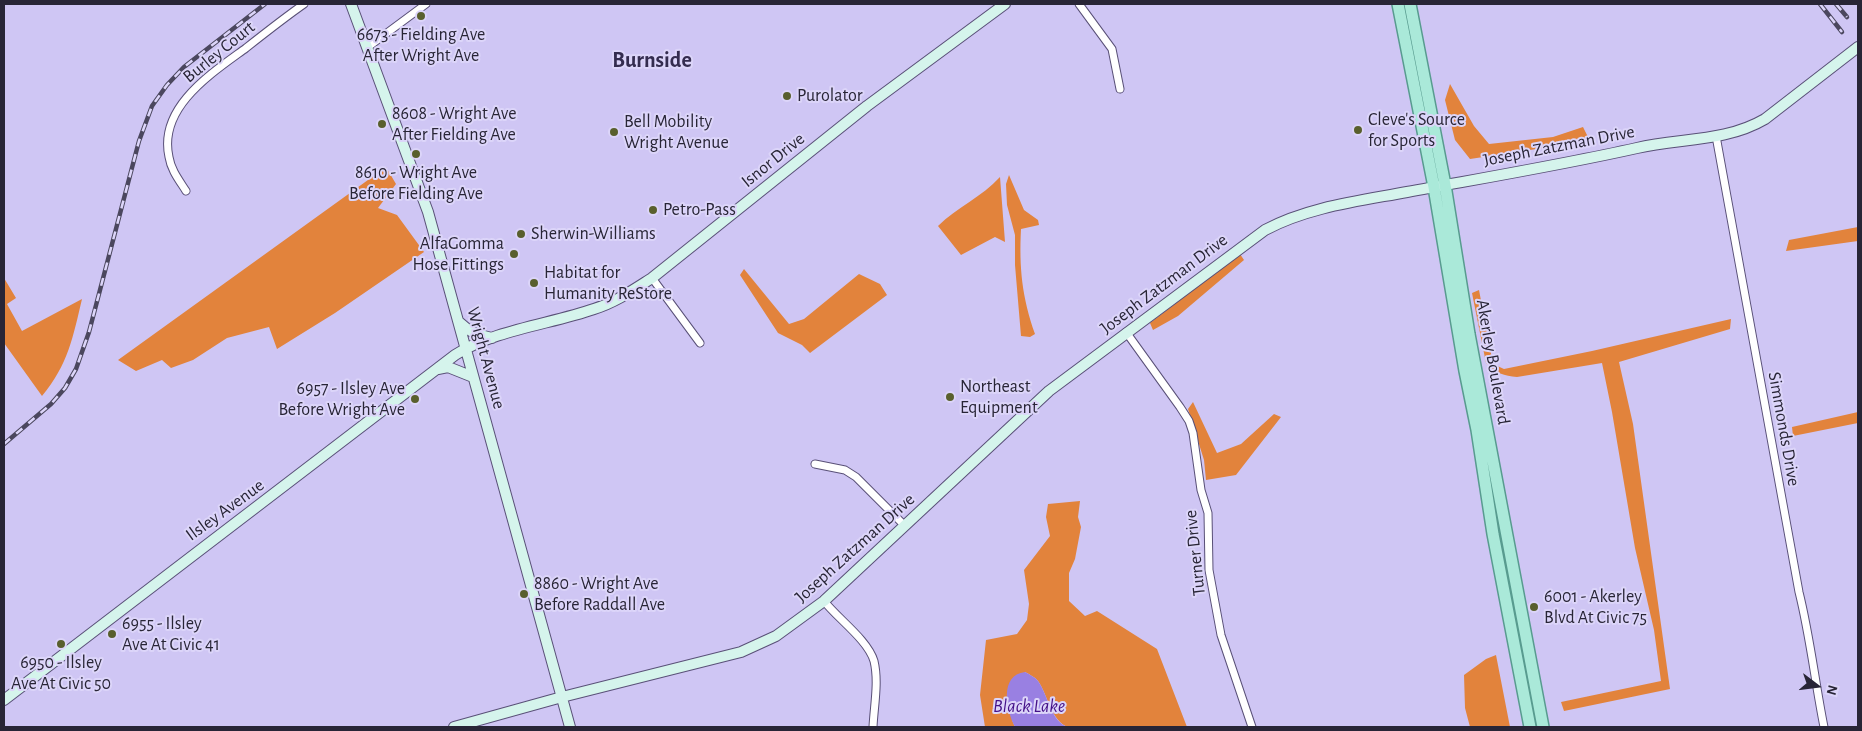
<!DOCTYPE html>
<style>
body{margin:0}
#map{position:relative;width:1862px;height:731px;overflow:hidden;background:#cfc6f4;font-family:"Alegreya Sans",sans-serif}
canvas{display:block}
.frame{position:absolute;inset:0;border:5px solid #282536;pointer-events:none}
.north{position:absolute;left:1792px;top:661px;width:50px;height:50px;-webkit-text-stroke:4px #dcd5f9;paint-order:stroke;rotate:105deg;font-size:14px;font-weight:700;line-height:20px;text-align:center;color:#282536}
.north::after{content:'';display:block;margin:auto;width:18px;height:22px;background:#282536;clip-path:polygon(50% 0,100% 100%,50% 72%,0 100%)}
</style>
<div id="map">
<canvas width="1862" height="731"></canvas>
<div class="frame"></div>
<div class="north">N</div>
</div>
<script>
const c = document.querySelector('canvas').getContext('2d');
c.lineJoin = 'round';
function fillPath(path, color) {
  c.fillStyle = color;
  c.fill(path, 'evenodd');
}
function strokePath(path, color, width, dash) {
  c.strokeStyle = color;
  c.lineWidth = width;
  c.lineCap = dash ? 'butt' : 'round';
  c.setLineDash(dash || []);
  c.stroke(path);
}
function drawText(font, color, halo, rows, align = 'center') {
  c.font = font + ' "Alegreya Sans",sans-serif';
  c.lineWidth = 4;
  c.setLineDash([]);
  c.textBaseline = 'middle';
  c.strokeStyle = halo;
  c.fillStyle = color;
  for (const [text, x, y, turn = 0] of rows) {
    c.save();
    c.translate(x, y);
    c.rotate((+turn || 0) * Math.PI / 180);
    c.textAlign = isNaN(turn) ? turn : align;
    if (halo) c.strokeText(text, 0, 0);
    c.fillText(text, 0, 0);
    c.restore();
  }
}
fillPath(new Path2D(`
 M 1450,84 L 1474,126 L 1489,144 L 1553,137 L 1583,127 L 1590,141 L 1470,159 L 1455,140 L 1445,100 Z
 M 386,167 L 396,184 L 378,208 L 397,215 L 424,252 L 335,313 L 277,349 L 269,327 L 227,338 L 193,360 L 171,368 L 162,360 L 136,371 L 118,360 Z
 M 1009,175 L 1024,210 L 1038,220 L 1039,225 L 1021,229 C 1019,268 1022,297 1035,334 L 1030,337 L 1021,336 L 1015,265 L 1015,235 L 1007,205 L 1006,184 Z
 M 1000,177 L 1005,242 L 995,237 L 961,255 L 938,226 C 957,207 982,197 1000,177 Z
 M 1858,227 L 1858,241 L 1786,251 L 1789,240 Z
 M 1240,254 L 1244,260 L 1178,316 L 1153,330 L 1150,323 Z
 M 744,269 L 789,324 L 804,319 L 859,274 L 880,284 L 887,295 L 810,353 L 802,345 L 778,333 L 740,275 Z
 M 4,278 L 16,298 L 7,304 L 22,331 L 82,299 C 73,337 68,365 42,396 L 4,343 Z
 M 1479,290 L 1493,364 L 1504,369 L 1592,351 L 1731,319 L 1730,329 L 1619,362 L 1633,424 L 1670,689 L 1564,711 L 1561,702 L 1661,681 L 1654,630 L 1635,548 L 1612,412 L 1602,363 L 1517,377 C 1504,376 1496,373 1486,363 L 1472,293 Z
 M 1193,402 L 1217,453 L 1241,444 L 1274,414 L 1281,417 L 1236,475 L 1206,480 L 1204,460 L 1188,409 Z
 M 1858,412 L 1858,423 L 1793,436 L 1792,427 Z
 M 1080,501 L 1078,517 L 1081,527 L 1075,559 L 1069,573 L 1069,601 L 1085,616 L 1097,611 L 1157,649 L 1187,727 L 1068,727 C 1051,721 1048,695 1038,681 C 1035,677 1030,675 1025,672 L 1012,720 L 1015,727 L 985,727 L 980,695 L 986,640 L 1017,634 L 1027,620 L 1029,604 L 1024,570 L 1050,536 L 1046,517 L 1048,504 Z
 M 1496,655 L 1510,727 L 1470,727 L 1465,708 L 1464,675 L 1486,659 Z`), '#e2833c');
fillPath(new Path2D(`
 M 1025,672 C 1030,675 1035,677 1038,681 C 1048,695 1051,722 1068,727 L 1015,727 C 1006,710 999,675 1025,672 Z`), '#9980e2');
const street = new Path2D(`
 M 1079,4 L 1112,49 L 1120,89
 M 368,47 L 426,4
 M 1716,136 L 1799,592 C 1810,636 1815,682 1824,727
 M 186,191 C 179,180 171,170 169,157 C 158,107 212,73 246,48 C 265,33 284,18 304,4
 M 652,278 L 700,343
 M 1126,332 L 1180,407 L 1189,421 L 1193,433 L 1201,490 L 1208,513 L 1209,570 L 1221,635 L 1252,727
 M 815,464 L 845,470 L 856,477 L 904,525
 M 824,601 C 837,618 868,640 874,661 C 879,682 874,706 873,727`);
const secondary = new Path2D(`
 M 351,4 L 428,212 L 570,727
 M 459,322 C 469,332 478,335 492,338
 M 438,369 L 448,367 L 473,377
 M 4,700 L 455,355 C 494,330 551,324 594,309 C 616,302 633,290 652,278 L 867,106 L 1005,4
 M 454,727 L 562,697 L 741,652 L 776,636 L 824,601 L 1049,391 L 1265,230 C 1308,207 1359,201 1407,192 C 1483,178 1561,165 1637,148 C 1680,138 1726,142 1765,119 L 1858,47`);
const primary = new Path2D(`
 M 1398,4 L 1434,187 L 1465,371 L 1477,430 L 1493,534 L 1530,727
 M 1410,4 L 1445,185 L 1469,334 L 1543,727`);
strokePath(street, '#595077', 9);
strokePath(secondary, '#595077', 12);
strokePath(primary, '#589b8f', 14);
strokePath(street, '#fff', 7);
strokePath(secondary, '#d5f4ec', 10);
strokePath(primary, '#aae9d9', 11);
const rail = new Path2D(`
 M 1820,4 L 1842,32
 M 1836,4 L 1847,17
 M 4,444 L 51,404 L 65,388 L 76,369 L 89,332 L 139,141 L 152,106 L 167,85 L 184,67 L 265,4`);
strokePath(rail, '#4b475e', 4.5);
strokePath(rail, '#dcd5f9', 2.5, [8]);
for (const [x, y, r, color] of [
 [421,16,5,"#595f2d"],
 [787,96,5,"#595f2d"],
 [382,124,5,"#595f2d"],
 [1358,130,5,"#595f2d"],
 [614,132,5,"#595f2d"],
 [416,154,5,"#595f2d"],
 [653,210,5,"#595f2d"],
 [521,234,5,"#595f2d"],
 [514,254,5,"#595f2d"],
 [534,283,5,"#595f2d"],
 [950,397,5,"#595f2d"],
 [415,399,5,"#595f2d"],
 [524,594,5,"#595f2d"],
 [1534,607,5,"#595f2d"],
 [112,634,5,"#595f2d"],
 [61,644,5,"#595f2d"]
]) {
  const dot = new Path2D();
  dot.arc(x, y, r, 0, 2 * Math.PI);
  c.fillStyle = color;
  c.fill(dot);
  strokePath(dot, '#dcd5f9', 2);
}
drawText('18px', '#282536', '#dcd5f9', [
 ["6673 - Fielding Ave",421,35,"center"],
 ["After Wright Ave",421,56,"center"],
 ["Purolator",797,96],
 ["8608 - Wright Ave",392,114],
 ["After Fielding Ave",392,135],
 ["Cleve's Source",1368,120],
 ["for Sports",1368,141],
 ["Bell Mobility",624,122],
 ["Wright Avenue",624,143],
 ["8610 - Wright Ave",416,173,"center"],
 ["Before Fielding Ave",416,194,"center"],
 ["Petro-Pass",663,210],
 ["Sherwin-Williams",531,234],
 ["AlfaGomma",504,244,"right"],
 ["Hose Fittings",504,265,"right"],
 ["Habitat for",544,273],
 ["Humanity ReStore",544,294],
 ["Northeast",960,387],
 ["Equipment",960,408],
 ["6957 - Ilsley Ave",405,389,"right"],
 ["Before Wright Ave",405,410,"right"],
 ["8860 - Wright Ave",534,584],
 ["Before Raddall Ave",534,605],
 ["6001 - Akerley",1544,597],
 ["Blvd At Civic 75",1544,618],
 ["6955 - Ilsley",122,624],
 ["Ave At Civic 41",122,645],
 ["6950 - Ilsley",61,663,"center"],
 ["Ave At Civic 50",61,684,"center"]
], 'left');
drawText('18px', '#282536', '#dcd5f9', [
 ["Burley Court",219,52,-39],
 ["Joseph Zatzman Drive",1559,146,-11],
 ["Isnor Drive",773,160,-39],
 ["Joseph Zatzman Drive",1164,284,-37],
 ["Wright Avenue",486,358,75],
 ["Akerley Boulevard",1493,362,80],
 ["Simmonds Drive",1784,429,80],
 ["Ilsley Avenue",225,510,-36],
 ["Joseph Zatzman Drive",855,548,-42],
 ["Turner Drive",1195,553,-96]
]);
drawText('italic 19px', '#418', '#dcd5f9', [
 ["Black Lake",1029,706]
]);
drawText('bold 22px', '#342c4f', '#dcd5f9', [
 ["Burnside",652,60]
]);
</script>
